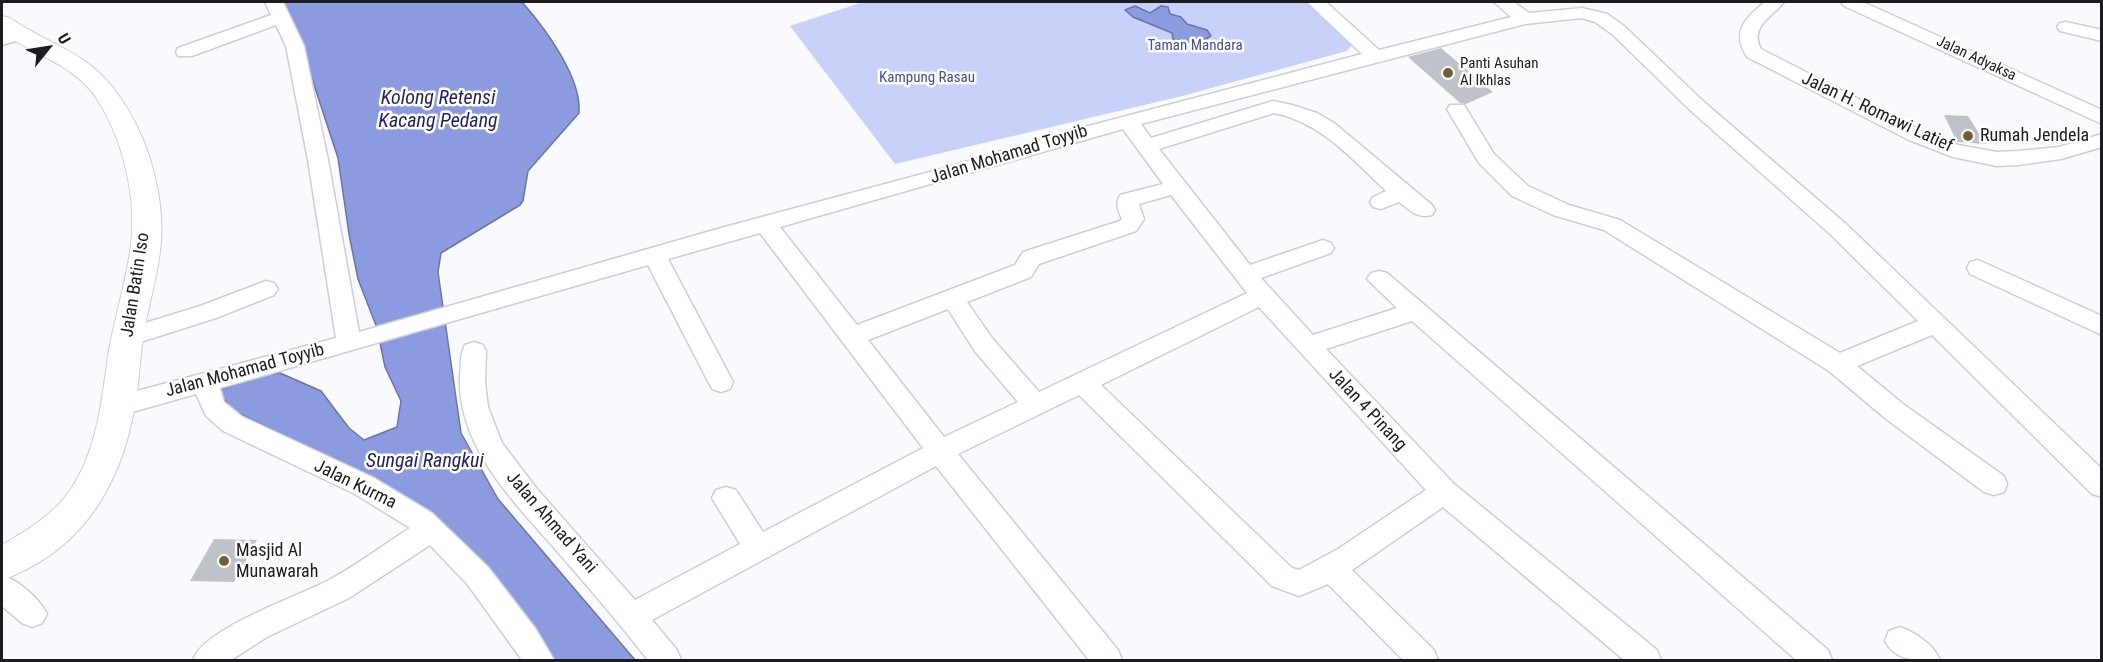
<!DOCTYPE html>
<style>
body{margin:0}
#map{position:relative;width:2103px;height:662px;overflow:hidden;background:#f8fafe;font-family:"Roboto Condensed",sans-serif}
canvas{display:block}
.frame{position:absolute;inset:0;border:3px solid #1b1c1f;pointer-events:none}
.north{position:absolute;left:18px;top:18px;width:60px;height:60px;-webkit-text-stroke:4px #fff;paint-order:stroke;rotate:60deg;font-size:16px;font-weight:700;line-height:24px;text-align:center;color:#1b1c1f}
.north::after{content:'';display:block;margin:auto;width:21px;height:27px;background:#1b1c1f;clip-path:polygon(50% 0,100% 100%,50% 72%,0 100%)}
</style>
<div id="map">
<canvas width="2103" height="662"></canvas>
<div class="frame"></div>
<div class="north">U</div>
</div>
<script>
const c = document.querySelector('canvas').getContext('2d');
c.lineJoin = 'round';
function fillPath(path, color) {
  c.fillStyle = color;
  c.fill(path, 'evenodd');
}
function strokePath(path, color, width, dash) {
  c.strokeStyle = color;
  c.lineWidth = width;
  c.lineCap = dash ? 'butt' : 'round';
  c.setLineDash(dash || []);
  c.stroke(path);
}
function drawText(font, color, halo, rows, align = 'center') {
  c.font = font + ' "Roboto Condensed",sans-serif';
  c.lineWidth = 5;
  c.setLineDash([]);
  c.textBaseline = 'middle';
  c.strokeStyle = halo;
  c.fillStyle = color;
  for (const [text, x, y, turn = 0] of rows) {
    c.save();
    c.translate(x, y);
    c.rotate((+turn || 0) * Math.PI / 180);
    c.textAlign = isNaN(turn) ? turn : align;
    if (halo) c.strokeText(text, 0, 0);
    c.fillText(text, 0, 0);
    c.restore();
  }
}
fillPath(new Path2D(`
 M 863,2 L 1309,2 L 1348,36 L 1352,45 L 1347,51 L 1182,96 L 895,164 L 790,26 Z`), '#c7d1f9');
const water = new Path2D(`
 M 279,2 L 522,2 C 545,28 582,78 579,113 L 528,171 L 523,201 L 520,205 L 441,253 L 438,272 L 461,433 L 498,499 L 635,660 L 547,660 L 469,553 L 326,456 L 232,410 L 220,393 L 222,389 L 268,374 L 280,373 L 321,391 L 349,428 L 364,440 L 397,427 L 401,401 L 385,367 L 377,328 L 358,279 L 349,234 L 338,158 L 301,45 Z
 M 1135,6 L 1150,13 L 1161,6 L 1168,7 L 1170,14 L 1181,17 L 1187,24 L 1207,30 L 1211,36 C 1197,45 1188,43 1173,39 L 1172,33 L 1133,17 L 1125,10 Z`);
fillPath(water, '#8c9bdf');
strokePath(water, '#6a75a5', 1.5);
fillPath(new Path2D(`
 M 1441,48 L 1493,92 L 1466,104 L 1460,103 L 1408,57 Z
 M 1944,115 L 1968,116 L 1986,144 L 1957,142 Z
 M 214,539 L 257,540 L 234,582 L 190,581 Z`), '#c0c2ca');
const minor = new Path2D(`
 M 265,2 L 283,2 L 304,46 L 328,160 L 359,332 L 721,228 L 941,169 L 1077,129 L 1362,54 L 1307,2 L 1326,2 L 1379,50 L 1511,17 L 1494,2 L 1514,2 L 1529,13 L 1582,8 L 1607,14 L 1624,26 L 1704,102 L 1846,224 L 2102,469 L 2102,497 L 2092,494 L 1932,335 L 1857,366 L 1903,404 L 2004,476 L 2007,484 L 2004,492 L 1994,495 L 1984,492 L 1885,418 L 1829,371 L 1604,230 L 1553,215 L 1512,196 L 1479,163 L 1447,109 L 1450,105 L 1464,105 L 1494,154 L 1528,186 L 1569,205 L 1620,220 L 1840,353 L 1918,321 L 1830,234 L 1690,110 L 1612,34 L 1595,22 L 1582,18 L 1525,24 L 1141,124 L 1151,138 L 1273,101 L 1292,105 L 1317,113 L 1334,123 L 1432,205 L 1435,210 L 1432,215 C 1417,219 1410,210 1399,202 L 1381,209 L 1373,207 L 1370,202 L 1373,197 L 1386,191 C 1353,160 1321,122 1274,113 L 1159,149 L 1250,265 L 1323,240 L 1331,243 L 1334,248 L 1331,253 L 1261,278 L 1313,335 L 1397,308 L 1367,279 L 1371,273 L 1379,271 L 1387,273 L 1773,603 L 1828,650 L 1832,660 L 1796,660 L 1412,321 L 1326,349 L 1454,484 L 1657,650 L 1661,660 L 1624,660 L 1443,507 L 1352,570 L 1434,650 L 1438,660 L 1403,660 L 1328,584 L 1299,596 L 1272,586 L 1079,395 L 958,454 L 1118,650 L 1122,660 L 1089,660 L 936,466 L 652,620 L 677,650 L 681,660 L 648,660 C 623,628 596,596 569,565 C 524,511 457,453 460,376 C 461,365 460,354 465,345 L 474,342 L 483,345 L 486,351 L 485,383 L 488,407 L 502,443 L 537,489 L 635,600 L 740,544 L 712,498 L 716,490 L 726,487 L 736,490 L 763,532 L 923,448 L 760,233 L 668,259 L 733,382 L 730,389 L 721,392 L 712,389 L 648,265 L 220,388 L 224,402 L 241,416 L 374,478 L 432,513 L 488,567 L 535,628 L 554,660 L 522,660 L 468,585 L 430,545 L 349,598 L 267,637 L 231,660 L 193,660 C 204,628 297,597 329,580 C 357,565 383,545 410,528 L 355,494 L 223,431 L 206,416 L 196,394 L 118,416 L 109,413 L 105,406 L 109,399 L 118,396 L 336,338 L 308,160 L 286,46 L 276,25 L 192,56 L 178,56 L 176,52 L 178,48 L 271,15 ZM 1123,129 L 1163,184 L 1120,195 C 1115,204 1118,210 1122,219 L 1120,221 L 1023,252 L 1015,265 L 857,325 L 780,227 ZM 1171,195 L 1247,293 L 1039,392 L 992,338 L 967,302 L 1031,277 L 1039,264 L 1136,231 L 1144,219 L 1139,204 ZM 1259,307 L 1426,490 L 1338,549 L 1299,570 L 1292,568 L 1101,385 ZM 948,309 L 974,350 L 1018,402 L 944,437 L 868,340 Z
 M 1765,2 L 1784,2 C 1772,17 1749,27 1761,49 L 1923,132 L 1958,145 L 1997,152 L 2018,151 L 2059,147 L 2102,134 L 2102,147 L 2061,159 L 2018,165 L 1997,166 L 1953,157 L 1909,140 L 1747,57 C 1731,32 1745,18 1765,2 Z
 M 1841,2 L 1863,2 L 2102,110 L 2102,124 L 1844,6 Z
 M 2066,22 L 2102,30 L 2102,41 L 2060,31 L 2057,27 L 2060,23 Z
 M 17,29 L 23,31 L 26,35 L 23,39 L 2,45 L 2,34 Z
 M 1978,260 L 2102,316 L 2102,335 L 1970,274 L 1967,268 L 1970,262 Z
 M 266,281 L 274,283 L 278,289 L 274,295 L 216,318 L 128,346 L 119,343 L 116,337 L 119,331 L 200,306 Z
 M 2,575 C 19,581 39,598 47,614 L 42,623 L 32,627 L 22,623 L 2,606 Z
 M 1900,627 C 1916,633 1934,645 1940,660 C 1917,660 1896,662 1885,641 L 1889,631 Z`);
const tertiary = new Path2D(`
 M 2,16 L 10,18 C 59,51 94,52 127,108 C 152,149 166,204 160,252 C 156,281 148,308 143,337 C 140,359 139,382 135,405 C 121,486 82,551 2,580 L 2,545 C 28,530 54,514 71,489 C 98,449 102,396 109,350 C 115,317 125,285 130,252 C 138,201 124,139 95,96 C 72,64 33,54 2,33 Z`);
strokePath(minor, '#cdcfd7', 3);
strokePath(tertiary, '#cdcfd7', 2);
fillPath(minor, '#fff');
fillPath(tertiary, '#fff');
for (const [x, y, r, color] of [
 [1448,73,6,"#716331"],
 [1968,136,6,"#716331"],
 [224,561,6,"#716331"]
]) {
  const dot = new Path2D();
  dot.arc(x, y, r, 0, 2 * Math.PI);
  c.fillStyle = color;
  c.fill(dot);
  strokePath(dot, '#fff', 2);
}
drawText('15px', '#424d9f', '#fff', [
 ["Taman Mandara",1195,46],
 ["Kampung Rasau",927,78]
]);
drawText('15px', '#1b1c1f', '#fff', [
 ["Jalan Adyaksa",1976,59,25]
]);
drawText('15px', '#1b1c1f', '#fff', [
 ["Panti Asuhan",1460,64],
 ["Al Ikhlas",1460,81]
], 'left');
drawText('18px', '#1b1c1f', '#fff', [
 ["Jalan H. Romawi Latief",1877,113,25],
 ["Jalan Mohamad Toyyib",1009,155,-17],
 ["Jalan Batin Iso",136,285,-81],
 ["Jalan Mohamad Toyyib",245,371,-15],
 ["Jalan 4 Pinang",1367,410,47],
 ["Jalan Kurma",355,485,26],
 ["Jalan Ahmad Yani",551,523,49]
]);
drawText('18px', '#1b1c1f', '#fff', [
 ["Rumah Jendela",1980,136],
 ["Masjid Al",236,551],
 ["Munawarah",236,572]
], 'left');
drawText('italic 20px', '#1d1d6c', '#fff', [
 ["Kolong Retensi",438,99],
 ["Kacang Pedang",438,122],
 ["Sungai Rangkui",425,462]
]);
</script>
